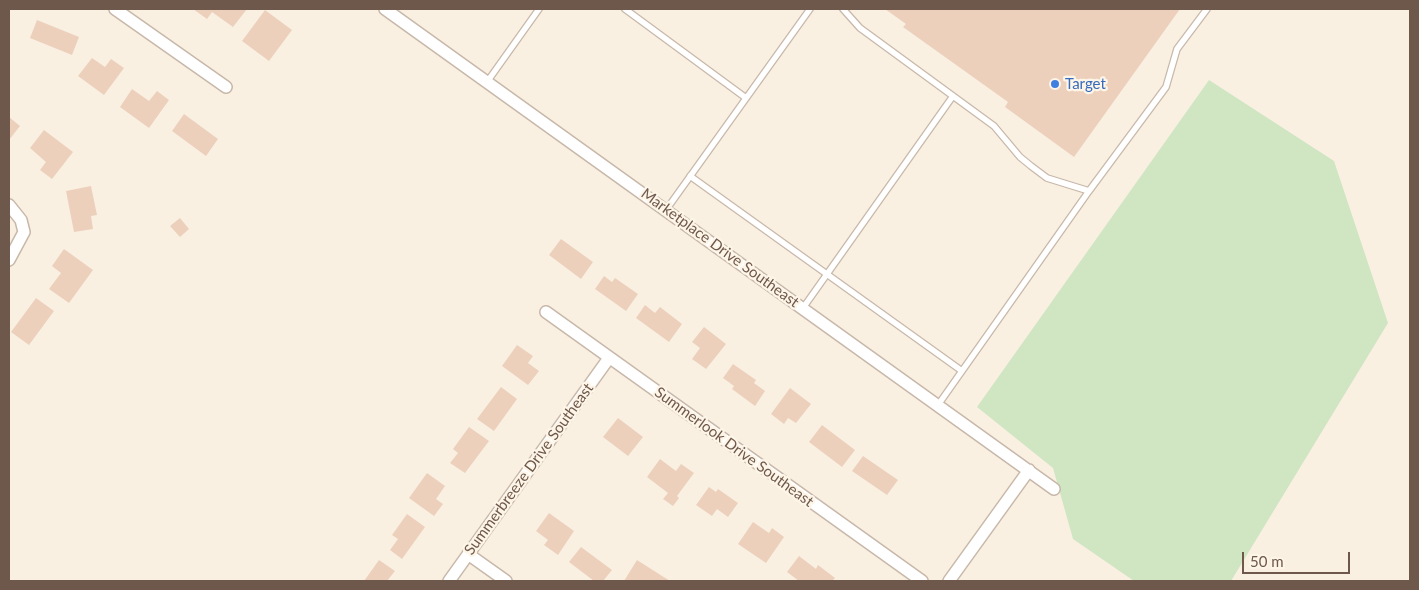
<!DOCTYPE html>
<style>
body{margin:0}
#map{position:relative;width:1419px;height:590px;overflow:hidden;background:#f9f0e2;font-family:Lato,sans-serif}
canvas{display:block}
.frame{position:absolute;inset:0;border:10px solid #6e584b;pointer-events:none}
.scale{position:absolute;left:1242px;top:552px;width:108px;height:22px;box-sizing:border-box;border:2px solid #6e584b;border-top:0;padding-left:6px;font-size:15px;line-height:18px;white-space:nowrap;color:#6e584b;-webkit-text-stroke:4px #fdf5e7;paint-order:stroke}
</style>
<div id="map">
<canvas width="1419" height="590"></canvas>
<div class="frame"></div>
<div class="scale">50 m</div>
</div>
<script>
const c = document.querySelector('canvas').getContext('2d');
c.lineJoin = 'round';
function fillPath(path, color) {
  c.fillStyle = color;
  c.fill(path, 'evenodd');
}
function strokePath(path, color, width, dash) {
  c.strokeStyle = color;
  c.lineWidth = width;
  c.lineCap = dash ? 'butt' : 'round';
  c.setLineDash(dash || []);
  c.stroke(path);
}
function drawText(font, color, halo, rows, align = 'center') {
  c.font = font + ' Lato,sans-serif';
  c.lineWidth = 4.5;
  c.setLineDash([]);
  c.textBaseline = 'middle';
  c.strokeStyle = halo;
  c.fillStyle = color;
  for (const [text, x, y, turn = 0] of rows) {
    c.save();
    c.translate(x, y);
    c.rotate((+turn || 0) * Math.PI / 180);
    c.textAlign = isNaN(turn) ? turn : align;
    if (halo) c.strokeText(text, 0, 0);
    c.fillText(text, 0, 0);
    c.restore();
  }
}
fillPath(new Path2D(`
 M 1209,80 L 1334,161 L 1388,323 L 1231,581 L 1134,581 L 1073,539 L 1053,468 L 977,407 Z`), '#d0e5c2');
fillPath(new Path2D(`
 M 193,9 L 247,9 L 233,27 L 212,12 L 207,19 Z
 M 885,9 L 1180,9 L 1074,157 L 1005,107 L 1008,102 L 903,27 L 906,24 Z
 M 265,10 L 292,30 L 269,61 L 242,41 Z
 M 37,20 L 79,37 L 72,55 L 30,38 Z
 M 92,58 L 105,67 L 111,59 L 124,68 L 104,95 L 78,76 Z
 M 132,89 L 149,101 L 157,91 L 169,100 L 149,128 L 120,107 Z
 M 184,114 L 218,139 L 206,156 L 172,131 Z
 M 9,117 L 20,126 L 9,140 Z
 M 44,130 L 73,152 L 52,179 L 40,170 L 46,162 L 30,148 Z
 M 91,186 L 97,215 L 91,216 L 93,229 L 74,232 L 66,191 Z
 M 180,218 L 189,229 L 180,237 L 170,226 Z
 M 561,239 L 593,262 L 581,279 L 549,255 Z
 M 64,249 L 93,270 L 69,303 L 49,289 L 61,273 L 52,266 Z
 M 604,276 L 612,282 L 615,278 L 638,294 L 626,311 L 595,289 Z
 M 36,298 L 54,311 L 29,345 L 11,332 Z
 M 645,305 L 655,313 L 660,307 L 682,324 L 669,342 L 636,318 Z
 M 704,327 L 726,344 L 706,369 L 692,359 L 700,348 L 692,342 Z
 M 517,345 L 533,356 L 528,363 L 539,371 L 528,385 L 502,366 Z
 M 733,364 L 756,380 L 754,383 L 765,391 L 755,406 L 732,389 L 734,386 L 723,378 Z
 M 501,387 L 517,399 L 494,431 L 477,419 Z
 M 790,388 L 811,404 L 796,423 L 788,418 L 784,424 L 771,414 Z
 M 618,418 L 643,437 L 628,456 L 603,437 Z
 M 822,425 L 855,450 L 842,467 L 809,442 Z
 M 469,427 L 489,441 L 465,473 L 450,463 L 458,453 L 453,449 Z
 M 863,456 L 898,480 L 887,495 L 852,471 Z
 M 660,459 L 676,471 L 681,464 L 694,473 L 677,496 L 679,498 L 673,506 L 663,499 L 668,493 L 647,477 Z
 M 427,473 L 445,486 L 436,499 L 443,504 L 434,516 L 409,498 Z
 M 709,487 L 716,492 L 718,489 L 738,503 L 728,517 L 717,509 L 712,516 L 696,505 Z
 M 549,513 L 574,531 L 558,555 L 544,545 L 548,540 L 536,531 Z
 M 407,514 L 425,527 L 402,559 L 390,550 L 398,539 L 392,535 Z
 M 753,522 L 769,533 L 772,528 L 784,537 L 766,563 L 738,544 Z
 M 581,547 L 612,570 L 603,581 L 594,581 L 569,562 Z
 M 799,556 L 816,569 L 818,565 L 835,578 L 832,581 L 799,581 L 787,572 Z
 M 379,560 L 395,571 L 387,581 L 364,581 Z
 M 637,560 L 670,581 L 624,581 Z`), '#ecd0bc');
const service = new Path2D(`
 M 625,9 L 746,98
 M 843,9 L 860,28 L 994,126 L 1020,157 L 1031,166 L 1047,178 L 1089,191 L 938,405
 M 487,82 L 539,9
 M 690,176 L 962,371
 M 1089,191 L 1166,87 L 1177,49 L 1207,9
 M 666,210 L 810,9
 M 803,308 L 953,96`);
const minor = new Path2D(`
 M 115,9 L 226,87
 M 385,9 L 1054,489
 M 9,205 L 21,220 L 24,232 L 9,260
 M 546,312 L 922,581
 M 468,554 L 506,581
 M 449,581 L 609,358
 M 949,581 L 1029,470`);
strokePath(service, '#c8b8aa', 8);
strokePath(minor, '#c8b8aa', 14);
strokePath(service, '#fff', 5.5);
strokePath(minor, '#fff', 11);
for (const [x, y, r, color] of [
 [1055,84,5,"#3f7fe0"]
]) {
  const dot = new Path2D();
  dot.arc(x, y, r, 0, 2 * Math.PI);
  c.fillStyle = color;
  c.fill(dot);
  strokePath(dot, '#fdf5e7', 2);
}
drawText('15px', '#366cbe', '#fdf5e7', [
 ["Target",1065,84]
], 'left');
drawText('15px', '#6e584b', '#fdf5e7', [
 ["Marketplace Drive Southeast",720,248,36],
 ["Summerlook Drive Southeast",734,447,36],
 ["Summerbreeze Drive Southeast",529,469,-54]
]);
</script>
